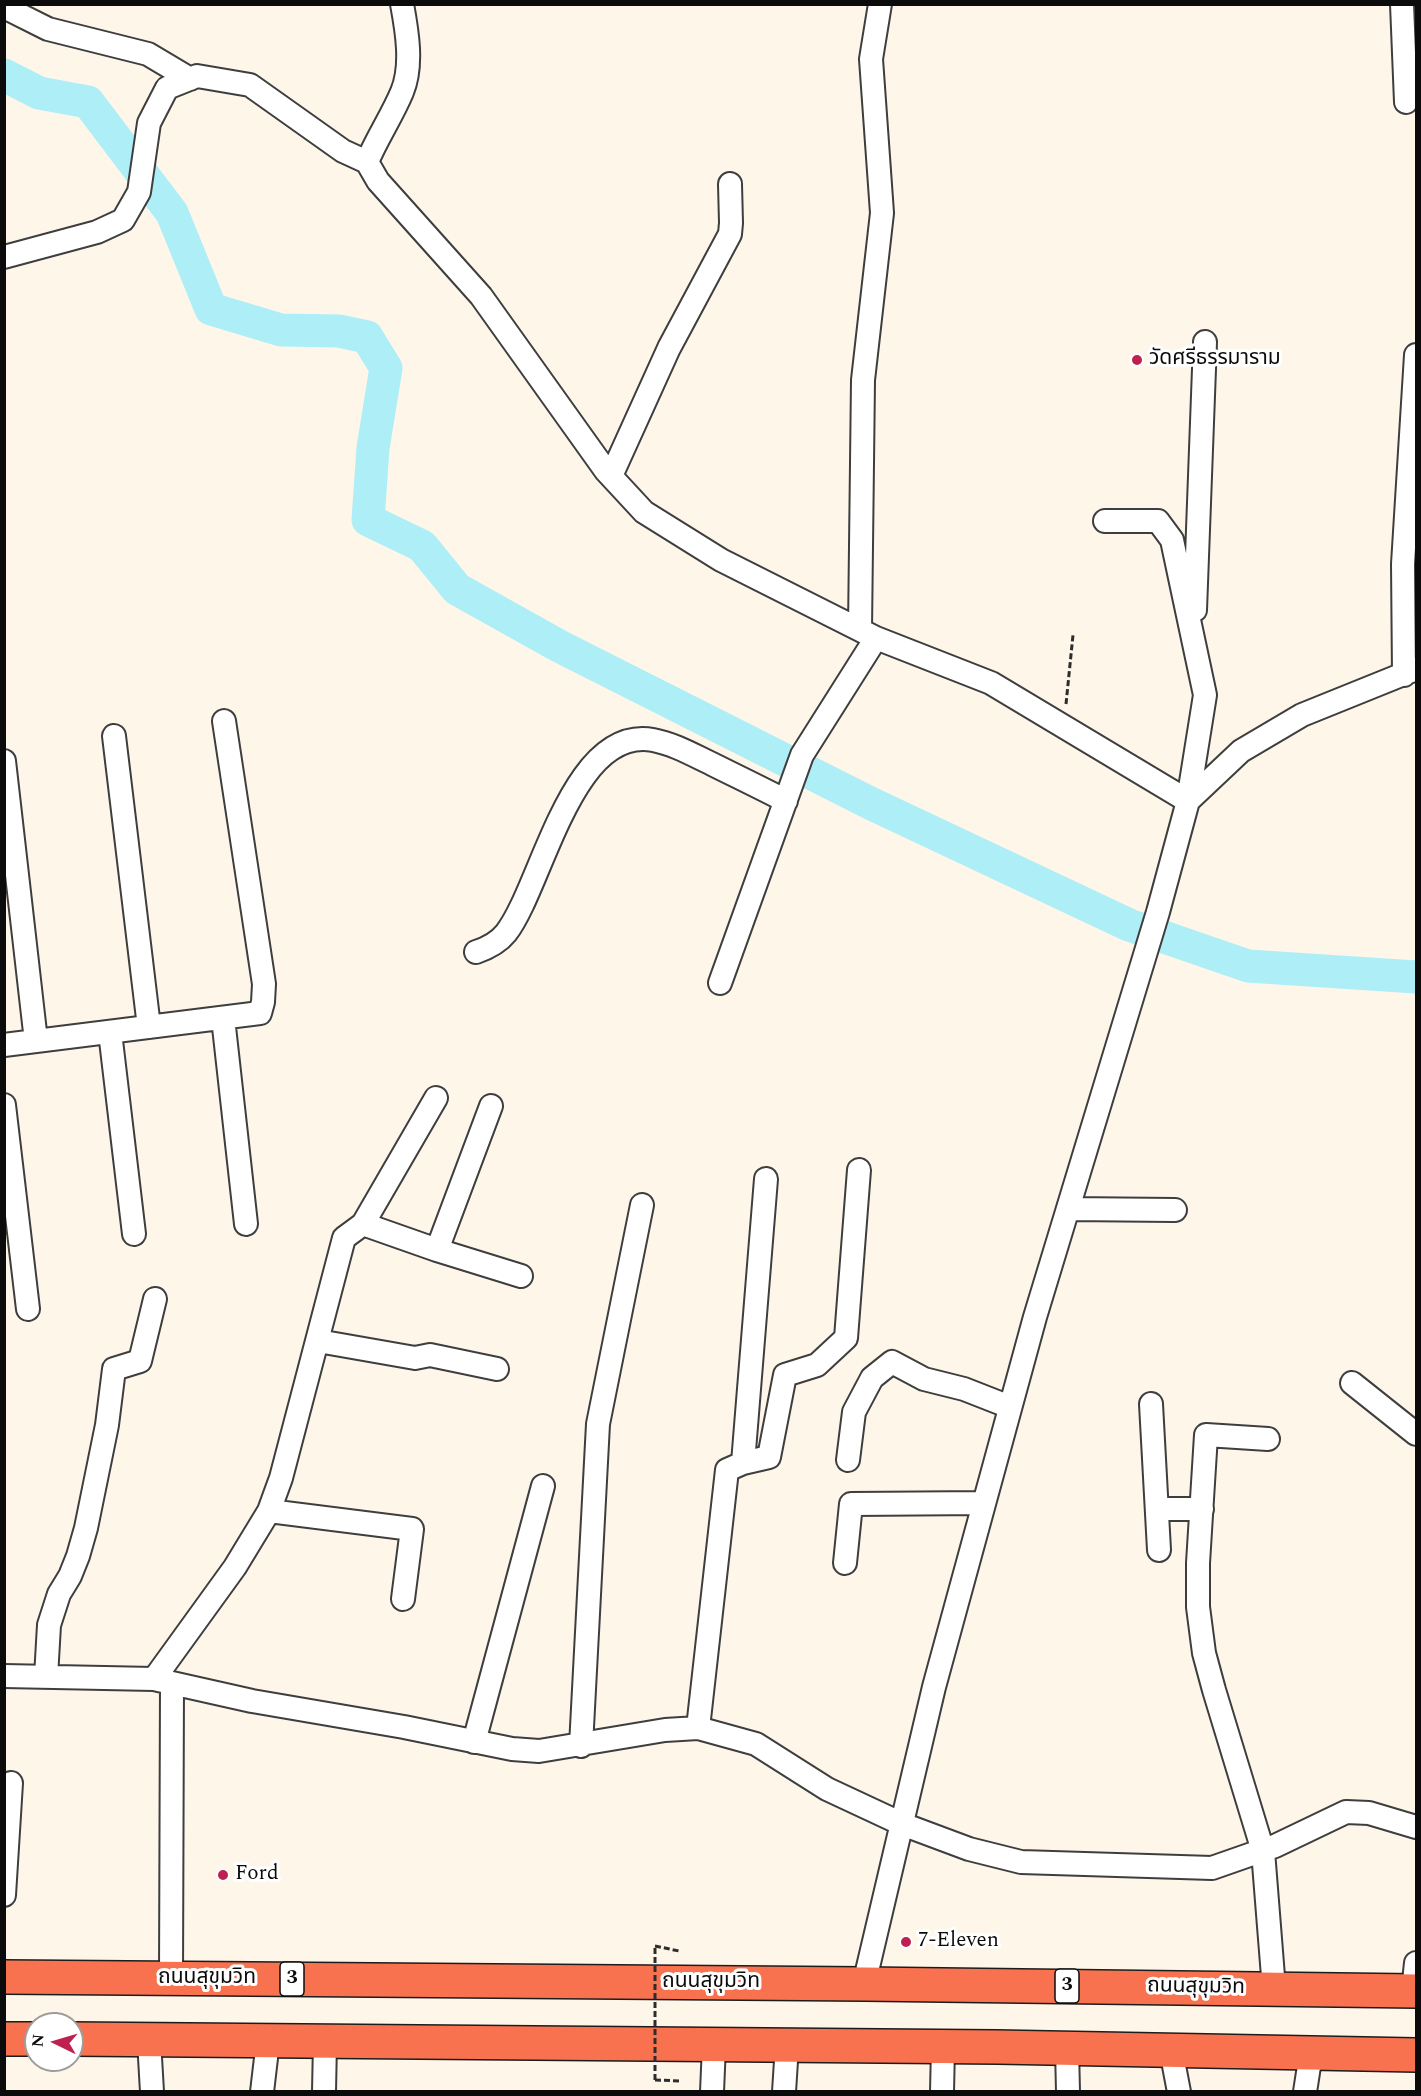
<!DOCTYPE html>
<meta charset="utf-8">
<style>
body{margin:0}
#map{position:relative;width:1421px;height:2096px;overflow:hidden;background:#fff6ea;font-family:Spectral,serif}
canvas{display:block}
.frame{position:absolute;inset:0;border:6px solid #0b0b0b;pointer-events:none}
.north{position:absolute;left:24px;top:2012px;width:60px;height:60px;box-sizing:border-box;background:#fff;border:2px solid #9d9d9d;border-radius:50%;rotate:275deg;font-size:16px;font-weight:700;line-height:24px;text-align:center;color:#0b0b0b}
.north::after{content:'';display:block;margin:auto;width:21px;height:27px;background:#be214f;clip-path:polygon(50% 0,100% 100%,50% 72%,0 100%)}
</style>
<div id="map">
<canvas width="1421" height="2096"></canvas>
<div class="frame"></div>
<div class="north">N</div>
</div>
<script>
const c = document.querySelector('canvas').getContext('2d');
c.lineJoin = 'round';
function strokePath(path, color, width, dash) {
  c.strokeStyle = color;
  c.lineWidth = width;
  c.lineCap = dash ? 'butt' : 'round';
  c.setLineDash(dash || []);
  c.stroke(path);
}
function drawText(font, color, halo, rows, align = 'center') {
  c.font = font + ' Spectral,"Noto Sans Thai",serif';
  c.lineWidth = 6;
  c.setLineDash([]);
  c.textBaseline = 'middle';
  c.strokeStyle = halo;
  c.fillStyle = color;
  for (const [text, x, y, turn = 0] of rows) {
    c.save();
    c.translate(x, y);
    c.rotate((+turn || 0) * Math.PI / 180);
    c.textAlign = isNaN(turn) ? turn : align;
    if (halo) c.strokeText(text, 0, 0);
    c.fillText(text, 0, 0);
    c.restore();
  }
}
strokePath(new Path2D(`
 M 4,75 L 39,93 L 88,102 L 172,213 L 211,309 L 281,330 L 339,331 L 367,337 L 386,368 L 373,448 L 368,520 L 422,546 L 457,589 L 559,646 L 870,803 L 1129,925 L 1248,966 L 1416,977`), '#adeef7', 33);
const minor = new Path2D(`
 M 1402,4 L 1406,102
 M 4,7 L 48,29 L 148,54 L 190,79
 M 367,162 C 377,138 392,116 402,92 C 413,66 407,31 402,4
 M 4,257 L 97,232 L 123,220 L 139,192 L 149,123 L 167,88 L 197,76 L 250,85 L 343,151 L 367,162 L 378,181 L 481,296 L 606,471 L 644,512 L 721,560 L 876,638 L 991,683 L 1188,801 L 1205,695 L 1172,540 L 1158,521 L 1105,521
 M 611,476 L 669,348 L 730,234 L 731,223 L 730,184
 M 1195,610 L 1205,342
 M 860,629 L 863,380 L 882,213 L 871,59 L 880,4
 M 1404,675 L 1403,564 L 1416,355
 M 114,736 L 149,1027
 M 4,761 L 36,1041
 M 476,952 C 488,948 498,943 506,933 C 542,887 571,725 653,740 C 674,744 693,755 712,764 C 736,776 761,788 786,801
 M 720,983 L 802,755 L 876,638
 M 223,1018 L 246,1224
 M 110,1032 L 134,1234
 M 4,1045 L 260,1013 L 263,1002 L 264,984 L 224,721
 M 4,1105 L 28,1309
 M 1068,1209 L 1175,1210
 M 363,1224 L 436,1098
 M 437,1250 L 491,1106
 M 318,1341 L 415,1358 L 430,1355 L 497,1369
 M 1352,1383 L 1416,1434
 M 1151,1404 L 1159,1550
 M 1268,1439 L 1206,1435 L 1198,1563 L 1198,1607 L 1204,1653 L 1214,1690 L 1263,1851 L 1274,1989
 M 848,1460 L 854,1412 L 872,1378 L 892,1362 L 924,1379 L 964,1389 L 1010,1407
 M 743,1463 L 766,1179
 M 1157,1509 L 1202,1509
 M 269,1511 L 412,1529 L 403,1599
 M 845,1563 L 851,1504 L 984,1503
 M 4,1676 L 154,1679 L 252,1701 L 404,1727 L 512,1749 L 539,1751 L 665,1730 L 698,1728 L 756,1744 L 827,1789 L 902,1824 L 969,1849 L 1021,1862 L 1212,1868 L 1275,1846 L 1346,1812 L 1369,1813 L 1416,1827
 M 46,1677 L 49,1625 L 59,1594 L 70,1576 L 78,1556 L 86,1528 L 107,1425 L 114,1369 L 140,1361 L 155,1299
 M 154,1679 L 235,1567 L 269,1511 L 281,1478 L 344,1238 L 363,1224 L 437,1250 L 521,1276
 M 698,1728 L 727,1470 L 743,1463 L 769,1457 L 785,1375 L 817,1365 L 846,1338 L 859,1170
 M 474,1742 L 543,1486
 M 581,1746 L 598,1424 L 642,1205
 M 4,1895 L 11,1783
 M 171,1978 L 172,1683
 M 864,1984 L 934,1687 L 1035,1317 L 1158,912 L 1188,801 L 1241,751 L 1302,715 L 1416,669
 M 1413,1991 L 1416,1963
 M 149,2040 L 152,2092
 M 1067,2048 L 1068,2092
 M 1171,2050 L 1179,2092
 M 262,2092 L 268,2041
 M 324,2092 L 325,2042
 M 712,2092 L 714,2045
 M 784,2092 L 787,2045
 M 942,2092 L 943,2047
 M 1305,2092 L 1309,2066 L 1319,2053`);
const highway = new Path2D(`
 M 4,1977 L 864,1984 L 1416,1991
 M 4,2039 L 36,2039
 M 72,2039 L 997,2047 L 1416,2055`);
strokePath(minor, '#3e3e3e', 26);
strokePath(highway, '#1c1c1c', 36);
strokePath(new Path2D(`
 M 1066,704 L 1073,635
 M 655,1946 L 679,1951
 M 655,2080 L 682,2081`), '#2d2d2d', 3, [6, 3]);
strokePath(minor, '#fff', 22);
strokePath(highway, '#f8724f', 33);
strokePath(new Path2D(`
 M 655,2080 L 655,1946`), '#2d2d2d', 3, [6, 3]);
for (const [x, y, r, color] of [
 [1137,360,6,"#be214f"],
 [223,1875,6,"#be214f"],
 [906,1942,6,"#be214f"]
]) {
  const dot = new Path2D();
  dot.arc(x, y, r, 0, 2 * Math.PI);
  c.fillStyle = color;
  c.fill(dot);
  strokePath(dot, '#fff', 2);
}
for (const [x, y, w] of [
 [292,1979,24],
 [1067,1986,24]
]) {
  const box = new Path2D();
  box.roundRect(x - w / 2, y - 17, w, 34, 4.5);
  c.fillStyle = '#fff';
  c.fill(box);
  strokePath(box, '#0b0b0b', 1.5);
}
drawText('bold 20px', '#0b0b0b', null, [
 ["3",292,1979],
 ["3",1067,1986]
]);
drawText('21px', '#0b0b0b', '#fff', [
 ["วัดศรีธรรมาราม",1149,360],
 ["Ford",235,1875],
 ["7-Eleven",918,1942]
], 'left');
drawText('21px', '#0b0b0b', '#fff', [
 ["ถนนสุขุมวิท",207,1979],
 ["ถนนสุขุมวิท",711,1983],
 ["ถนนสุขุมวิท",1196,1988,1]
]);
</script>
